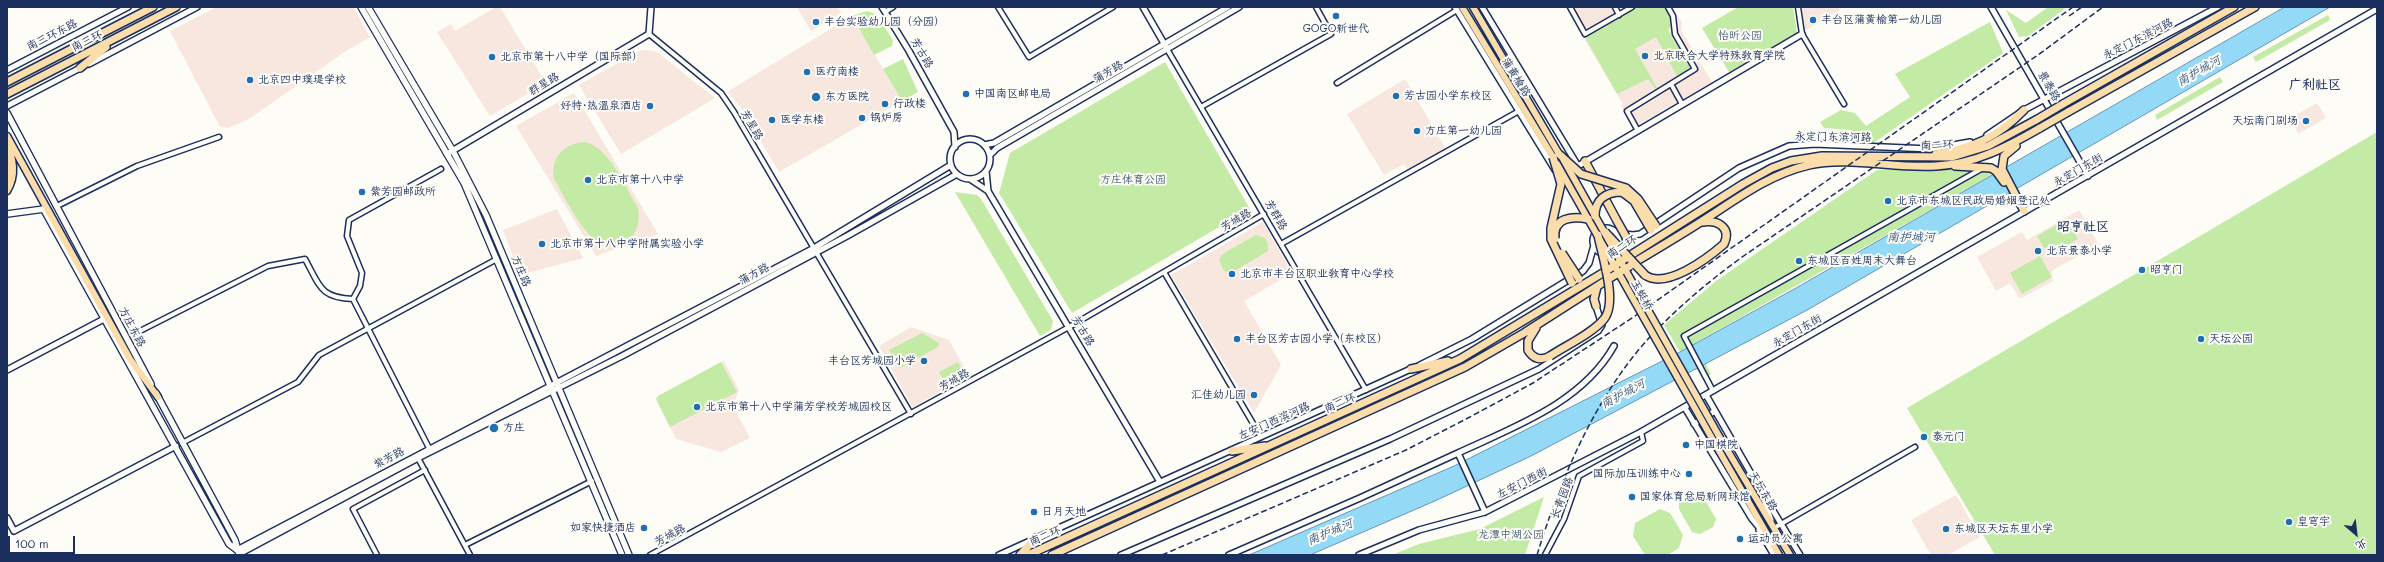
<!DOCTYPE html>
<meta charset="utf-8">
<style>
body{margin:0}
#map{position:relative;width:2384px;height:562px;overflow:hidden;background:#fdfcf7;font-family:Mali,"LXGW WenKai TC",sans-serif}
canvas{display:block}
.frame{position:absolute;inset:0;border:8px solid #1b2f5e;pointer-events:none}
.north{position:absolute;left:2336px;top:514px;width:40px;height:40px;-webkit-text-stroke:3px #fdfcf7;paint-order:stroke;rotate:152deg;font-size:11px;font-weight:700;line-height:16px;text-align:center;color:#1b2f5e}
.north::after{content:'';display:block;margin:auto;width:14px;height:18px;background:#1b2f5e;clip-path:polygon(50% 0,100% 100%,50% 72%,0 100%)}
.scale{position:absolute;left:8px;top:536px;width:67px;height:18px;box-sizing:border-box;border:2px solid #1b2f5e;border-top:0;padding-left:5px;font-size:12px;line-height:14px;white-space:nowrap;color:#1b2f5e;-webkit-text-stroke:3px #fdfcf7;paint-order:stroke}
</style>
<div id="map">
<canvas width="2384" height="562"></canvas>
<div class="frame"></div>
<div class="north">北</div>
<div class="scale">100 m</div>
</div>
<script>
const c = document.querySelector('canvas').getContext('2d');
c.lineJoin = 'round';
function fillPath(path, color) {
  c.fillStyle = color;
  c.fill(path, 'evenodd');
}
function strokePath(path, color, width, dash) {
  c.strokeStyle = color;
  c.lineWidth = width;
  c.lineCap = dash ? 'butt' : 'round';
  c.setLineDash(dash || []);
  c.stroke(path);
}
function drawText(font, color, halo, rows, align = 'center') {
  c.font = font + ' Mali,"LXGW WenKai TC",sans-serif';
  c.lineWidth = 4;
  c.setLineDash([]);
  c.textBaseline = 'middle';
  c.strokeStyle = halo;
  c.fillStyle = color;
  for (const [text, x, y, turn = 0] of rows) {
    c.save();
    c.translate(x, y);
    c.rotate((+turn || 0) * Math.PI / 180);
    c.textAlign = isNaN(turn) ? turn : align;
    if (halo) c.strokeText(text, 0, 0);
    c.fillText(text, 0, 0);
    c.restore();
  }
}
fillPath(new Path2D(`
 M 217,7 L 353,7 L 370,37 L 346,51 L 249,119 L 228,128 L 220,127 L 170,31 Z
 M 496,7 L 500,7 L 546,83 L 490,116 L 437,32 L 451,24 L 455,31 Z
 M 797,7 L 836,7 L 842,12 L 811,31 Z
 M 1565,7 L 1672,7 L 1682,23 L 1681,30 L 1712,82 L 1634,127 L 1621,106 L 1623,104 Z
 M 1802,7 L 1838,7 L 1840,10 L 1805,30 Z
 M 852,16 L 902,101 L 779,172 L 740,106 L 728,93 L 730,90 Z
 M 648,50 L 657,52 L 715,98 L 621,154 L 579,85 L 639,51 Z
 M 1405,79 L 1446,149 L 1408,170 L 1404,164 L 1384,175 L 1347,114 Z
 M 574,93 L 658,234 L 596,256 L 516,126 Z
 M 2317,103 L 2326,118 L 2298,134 L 2290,118 Z
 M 557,209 L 583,258 L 520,275 L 503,230 Z
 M 2079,210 L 2099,245 L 2053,270 L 2051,275 L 2053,281 L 2020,299 L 2010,283 L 1996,291 L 1977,257 L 2022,232 L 2027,240 Z
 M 1263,222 L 1292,273 L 1244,301 L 1281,365 L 1254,413 L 1171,275 Z
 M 911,327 L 949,340 L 969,376 L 912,407 L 879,346 Z
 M 724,361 L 739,390 L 734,402 L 736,412 L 750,438 L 721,452 L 676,439 L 656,399 L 658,396 Z
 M 1956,495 L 1980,537 L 1948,555 L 1931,555 L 1911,520 Z`), '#f8e7de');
fillPath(new Path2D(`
 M 1636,7 L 1665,7 L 1671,16 L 1672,24 L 1668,30 L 1690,68 L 1677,76 L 1656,37 L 1635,49 L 1657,88 L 1655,89 L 1648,79 L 1617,94 L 1585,37 L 1615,18 L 1620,28 L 1616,20 Z
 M 1738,7 L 1793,7 L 1797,33 L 1729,72 L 1702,28 Z
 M 2048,7 L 2067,7 L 2028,36 L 2019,37 L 2006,10 L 2026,23 Z
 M 867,11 L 876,14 L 893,40 L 892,46 L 874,55 L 852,16 Z
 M 2328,15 L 2330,20 L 2256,62 L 2253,57 Z
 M 1990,22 L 2003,53 L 1872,144 L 1851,141 L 1851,130 L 1824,128 L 1820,122 L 1841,110 L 1855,113 L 1866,126 L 1910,97 L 1895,74 Z
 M 903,59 L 918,92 L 902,101 L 883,69 Z
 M 1165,62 L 1250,209 L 1072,313 L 999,193 L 1010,153 Z
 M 2220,77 L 2223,82 L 2157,120 L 2155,115 Z
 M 2377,132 L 2377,555 L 1995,555 L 1907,408 Z
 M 585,142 C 609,147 626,188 638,208 C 640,220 638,233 627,241 C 592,263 569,203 554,179 C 550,158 564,143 585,142 Z
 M 1978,168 L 1994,174 L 1695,343 L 1711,374 L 1702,378 L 1685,349 L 1680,352 L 1664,325 L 1716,281 L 1877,170 Z
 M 955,192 L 977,195 L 981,199 L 1053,321 L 1051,330 L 1040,336 Z
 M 2067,219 L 2078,239 L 2049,256 L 2037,236 Z
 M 1256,235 L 1265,238 L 1268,244 L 1268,251 L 1231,273 L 1224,271 L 1219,259 L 1224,253 Z
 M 2040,256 L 2052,277 L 2022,294 L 2010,273 Z
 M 922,333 L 939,343 L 938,347 L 900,368 L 889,350 Z
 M 721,362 L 737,392 L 670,427 L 656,399 L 658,396 Z
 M 958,362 L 964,372 L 945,382 L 939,372 Z
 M 1694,494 L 1702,495 L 1716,519 L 1713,527 L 1700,534 L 1692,532 L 1679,509 L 1679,502 Z
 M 1544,497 L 1525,555 L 1392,555 L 1419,544 L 1480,529 Z
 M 1660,509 L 1670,513 L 1683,535 L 1679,548 L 1668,555 L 1645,555 L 1633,536 L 1635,523 Z`), '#c3eba6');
const water = new Path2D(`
 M 2285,7 L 2330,7 L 1809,309 L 1531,456 L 1437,500 L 1310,555 L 1249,555 L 1454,466 L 1680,352 L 1796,288 Z`);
fillPath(water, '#94daf6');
strokePath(water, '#6496b9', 1);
const minor = new Path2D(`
 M 998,7 L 1029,57 L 1113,7
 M 1570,7 L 1585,34 L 1632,7
 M 1615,7 L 1619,15
 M 1798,7 L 1802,34 L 1844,104
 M 885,12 L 893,7
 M 649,34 L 721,93 L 734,112 L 911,414
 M 1167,49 L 1366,390
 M 1337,83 L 1457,10
 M 1671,84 L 1682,104
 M 1201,107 L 1331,34 L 1316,7
 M 1638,131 L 1627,111 L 1695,69 L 1675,34 L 1673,16 L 1668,7
 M 57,206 L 137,166 L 219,137
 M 1281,244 L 1519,111
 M 1164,272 L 1261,437
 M 140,331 L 268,266 L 305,259 C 320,286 320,298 353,299
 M 1713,391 L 1684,336 L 1983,168
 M 182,443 L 298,382 L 319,355 L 497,259
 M 429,448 L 353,299 L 360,286 L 362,273 L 347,236 L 349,220 L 441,169
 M 418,458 L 470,555
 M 1774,528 L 1915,447
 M 465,545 L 592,481
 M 377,555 L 353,509 L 425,470
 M 650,555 L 1069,327 L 1264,214
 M 1545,555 L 1564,519 L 1579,476 L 1643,441 L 1641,432`);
const tertiary = new Path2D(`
 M 882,7 L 909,51 L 954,132 L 955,147
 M 1143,7 L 1166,47
 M 1455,7 L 1555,170
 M 1482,7 L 1578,166 L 1560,177
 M 1991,7 L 2088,176
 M 89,64 L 197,7
 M 7,70 L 128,7
 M 7,106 L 82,67
 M 1987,135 L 2024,110 L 2218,7
 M950 159a20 20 0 1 1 40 0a20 20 0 1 1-40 0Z
 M 984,145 L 994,143 L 1228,7
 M 447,154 L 649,34 L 651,7
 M 990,155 L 997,148 L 1239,7
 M 1578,166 L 1802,34
 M 986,171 L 988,191
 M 1569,175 L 1597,227 L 1596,232
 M 970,179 L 988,191 L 1160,482
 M1593 241a13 13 0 1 1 26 0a13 13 0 1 1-26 0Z
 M 1617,233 L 1633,235 L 1640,234 L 1739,168 L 1789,146 L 1815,144 L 1930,149 L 1970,142
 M 1608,254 L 1614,256 L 1695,402
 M 1420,365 L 1472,339 L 1583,271 L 1589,263 L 1594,245
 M 7,370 L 104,319
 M 1706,395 L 1761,491 L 1771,520
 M 1685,408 L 1752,519 L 1763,532
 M 1694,424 L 1715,411
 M 1458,453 C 1514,427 1582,403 1614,346
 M 1766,499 L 1800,555
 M 7,518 L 14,531 L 176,446
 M 1759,530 L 1774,555
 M 237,550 L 814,248 L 951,165
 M 239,554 L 418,458 L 622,356 L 847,236 L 957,174
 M 999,555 L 1413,368
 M 1121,555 L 1390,439 L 1539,369 L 1598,331 L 1602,325 L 1596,306
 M 1229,555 L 1360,498 L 1458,453 L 1485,512
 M 1359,555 L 1419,530 L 1485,512 L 1641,432 L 2377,9`);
const secondary = new Path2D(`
 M 361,7 L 464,183 L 622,555
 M 368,7 L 453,151 L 486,215 L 629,555
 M 7,113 L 151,384
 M 44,210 L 229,544 L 237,550
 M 7,214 L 44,209
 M 156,393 L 235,540 L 239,554`);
const primary = new Path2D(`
 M 1462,7 L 1553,157
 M 1473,7 L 1559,154
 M 7,136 L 130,359 L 158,397
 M 7,142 C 13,159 17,175 7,191
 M 7,157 L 9,171 L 7,180
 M 1720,438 L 1790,555
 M 1714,442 L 1779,555`);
const trunk = new Path2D(`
 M 80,68 L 106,47
 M 7,82 L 153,7
 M 7,94 L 176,7
 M 2063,104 L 2234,7
 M 2068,112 L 2255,7
 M 2016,146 L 2004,156 L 2002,169 L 2024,211
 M 1936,154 C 1973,148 1998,137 2024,110
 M 1585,161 L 1616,219
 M 1955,166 L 1991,168 L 1996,171 L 2004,182
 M 1626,258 L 1743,184 L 1772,168 L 1791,161 L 1822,156 L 1952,157 L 1988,146 L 2036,120
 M 1630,265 C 1657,249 1684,233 1710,216 C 1742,195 1771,174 1809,165 C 1850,156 1894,169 1936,166 C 1975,164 2007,147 2040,128
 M 1645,275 C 1666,290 1708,258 1724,244 C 1732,227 1717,220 1703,222
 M 1596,306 L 1594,299 L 1597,287
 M 1536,328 L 1528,341 L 1528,350 C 1533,359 1541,361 1550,356
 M 1411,369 L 1448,361
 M 1232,451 L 1265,446
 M 1020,555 L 1036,538
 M 1028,555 L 1460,359 L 1606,271
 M 1052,555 L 1465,367 L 1524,333 L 1610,278`);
strokePath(minor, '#1b2f5e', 7);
strokePath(tertiary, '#1b2f5e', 8);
strokePath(secondary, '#1b2f5e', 8);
strokePath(primary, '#1b2f5e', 9);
strokePath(trunk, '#1b2f5e', 10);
strokePath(minor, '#fdfcf7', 4);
strokePath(tertiary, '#fdfcf7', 5);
strokePath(secondary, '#fdfcf7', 5.5);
strokePath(primary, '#faddab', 6);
strokePath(trunk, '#faddab', 7);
strokePath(new Path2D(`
 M 2069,16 L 2082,7
 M 1162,555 L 1406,450 L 1468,418 L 1533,383 L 1635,316 L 2073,7
 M 1537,555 C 1560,480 1595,397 1649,338 C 1678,307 1710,280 1745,255 L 2038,55 L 2103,7`), '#1b2f5e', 1.5, [6, 3]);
const primaryBridge = new Path2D(`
 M 1563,159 L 1720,438
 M 1557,164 L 1714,442`);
const trunkBridge = new Path2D(`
 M 2036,120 L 2063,104
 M 2040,128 L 2068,112
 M 1559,154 L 1581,174 L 1626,188 L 1638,199 L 1656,226
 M 1553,157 L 1561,184 L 1551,228 L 1551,239 L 1572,283
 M 1595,216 C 1595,199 1606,192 1622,192 L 1634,201 L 1651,230
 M 1616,219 L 1630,244
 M 1605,232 L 1645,275
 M 1555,239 C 1552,217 1573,216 1588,219
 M 1562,253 L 1579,279
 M 1606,271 L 1626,258
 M 1610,278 L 1630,266
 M 1550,356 C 1565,346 1593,333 1604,319 C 1618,302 1602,256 1598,235`);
strokePath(primaryBridge, '#1b2f5e', 9, []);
strokePath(trunkBridge, '#1b2f5e', 10, []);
strokePath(primaryBridge, '#faddab', 6);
strokePath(trunkBridge, '#faddab', 7);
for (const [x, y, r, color] of [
 [1336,16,4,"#1f6fb2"],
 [1813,20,4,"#1f6fb2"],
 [816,22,4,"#1f6fb2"],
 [1645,56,4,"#1f6fb2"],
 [492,57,4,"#1f6fb2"],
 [807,72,4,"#1f6fb2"],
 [250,80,4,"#1f6fb2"],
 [966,94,4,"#1f6fb2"],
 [1396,96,4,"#1f6fb2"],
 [816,97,5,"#1f6fb2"],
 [885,104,4,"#1f6fb2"],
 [650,106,4,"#1f6fb2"],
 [862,118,4,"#1f6fb2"],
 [772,120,4,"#1f6fb2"],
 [2306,121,4,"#1f6fb2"],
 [1417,131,4,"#1f6fb2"],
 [588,180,4,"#1f6fb2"],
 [362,192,4,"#1f6fb2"],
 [1888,201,4,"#1f6fb2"],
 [542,244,4,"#1f6fb2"],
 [2038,251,4,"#1f6fb2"],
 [1799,261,4,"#1f6fb2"],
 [2142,270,4,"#1f6fb2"],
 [1232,274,4,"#1f6fb2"],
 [1237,339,4,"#1f6fb2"],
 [2201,339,4,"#1f6fb2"],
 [924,361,4,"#1f6fb2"],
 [1254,395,4,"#1f6fb2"],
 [697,407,4,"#1f6fb2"],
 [494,428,5,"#1f6fb2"],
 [1924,437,4,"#1f6fb2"],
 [1686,445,4,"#1f6fb2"],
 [1689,474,4,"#1f6fb2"],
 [1632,497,4,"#1f6fb2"],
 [1034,512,4,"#1f6fb2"],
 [2289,522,4,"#1f6fb2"],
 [644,528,4,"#1f6fb2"],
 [1946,529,4,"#1f6fb2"],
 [1740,539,4,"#1f6fb2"]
]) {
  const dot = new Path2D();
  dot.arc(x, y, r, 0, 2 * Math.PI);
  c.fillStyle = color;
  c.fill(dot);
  strokePath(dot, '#fdfcf7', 1.5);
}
drawText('11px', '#1b2f5e', '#fdfcf7', [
 ["丰台区蒲黄榆第一幼儿园",1821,20],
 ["丰台实验幼儿园（分园）",824,22],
 ["GOGO新世代",1336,29,"center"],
 ["北京联合大学特殊教育学院",1653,56],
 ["北京市第十八中学（国际部）",500,57],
 ["医疗南楼",815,72],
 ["北京四中璞瑅学校",258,80],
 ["中国南区邮电局",974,94],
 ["芳古园小学东校区",1404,96],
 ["东方医院",825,97],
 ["行政楼",893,104],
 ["好特·热温泉酒店",642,106,"right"],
 ["锅炉房",870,118],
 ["医学东楼",780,120],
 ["天坛南门剧场",2298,121,"right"],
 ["方庄第一幼儿园",1425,131],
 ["北京市第十八中学",596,180],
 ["紫芳园邮政所",370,192],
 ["北京市东城区民政局婚姻登记处",1896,201],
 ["北京市第十八中学附属实验小学",550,244],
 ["北京景泰小学",2046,251],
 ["东城区百姓周末大舞台",1807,261],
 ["昭亨门",2150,270],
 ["北京市丰台区职业教育中心学校",1240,274],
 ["丰台区芳古园小学（东校区）",1245,339],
 ["天坛公园",2209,339],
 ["丰台区芳城园小学",916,361,"right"],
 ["汇佳幼儿园",1246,395,"right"],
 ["北京市第十八中学蒲芳学校芳城园校区",705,407],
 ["方庄",503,428],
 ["泰元门",1932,437],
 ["中国棋院",1694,445],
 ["国际加压训练中心",1681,474,"right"],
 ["国家体育总局新网球馆",1640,497],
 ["日月天地",1042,512],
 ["皇穹宇",2297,522],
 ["如家快捷酒店",636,528,"right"],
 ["东城区天坛东里小学",1954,529],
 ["运动员公寓",1748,539]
], 'left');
drawText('11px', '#1b2f5e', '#fdfcf7', [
 ["南三环东路",52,35,-27],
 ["永定门东滨河路",2138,39,-27],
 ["南三环",87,41,-27],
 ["芳古路",922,53,60],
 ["蒲芳路",1108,72,-30],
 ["蒲黄榆路",1516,77,58],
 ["群星路",544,84,-31],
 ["景泰路",2049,86,60],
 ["芳星路",752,125,60],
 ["永定门东滨河路",1833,137,1],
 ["南二环",1937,145,-3],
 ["永定门东街",2078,170,-30],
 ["芳群路",1276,215,60],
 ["芳城路",1236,220,-30],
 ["南二环",1622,247,-33],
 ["方庄路",521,271,67],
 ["蒲方路",754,274,-28],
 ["玉蜓桥",1642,295,61],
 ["方庄东路",132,327,62],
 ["芳古路",1083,331,59],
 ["永定门东街",1797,331,-30],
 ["芳城路",954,380,-29],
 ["南二环",1340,403,-24],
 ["左安门西滨河路",1274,421,-24],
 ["紫芳路",389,458,-28],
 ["左安门西街",1522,483,-27],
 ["天坛东路",1763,491,59],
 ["长青园路",1562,498,-69],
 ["芳城路",670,535,-28],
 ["南二环",1045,536,-24]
]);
drawText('11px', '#455e70', '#fdfcf7', [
 ["怡昕公园",1740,36],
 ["方庄体育公园",1133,180],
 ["龙潭中湖公园",1511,535]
]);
drawText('italic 12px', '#395a84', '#fdfcf7', [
 ["南护城河",2199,71,-30],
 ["南护城河",1911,237],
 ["南护城河",1623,394,-28],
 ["南护城河",1330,532,-23]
]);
drawText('bold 13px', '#1b2f5e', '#fdfcf7', [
 ["广利社区",2315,85],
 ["昭亨社区",2083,227]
]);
</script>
